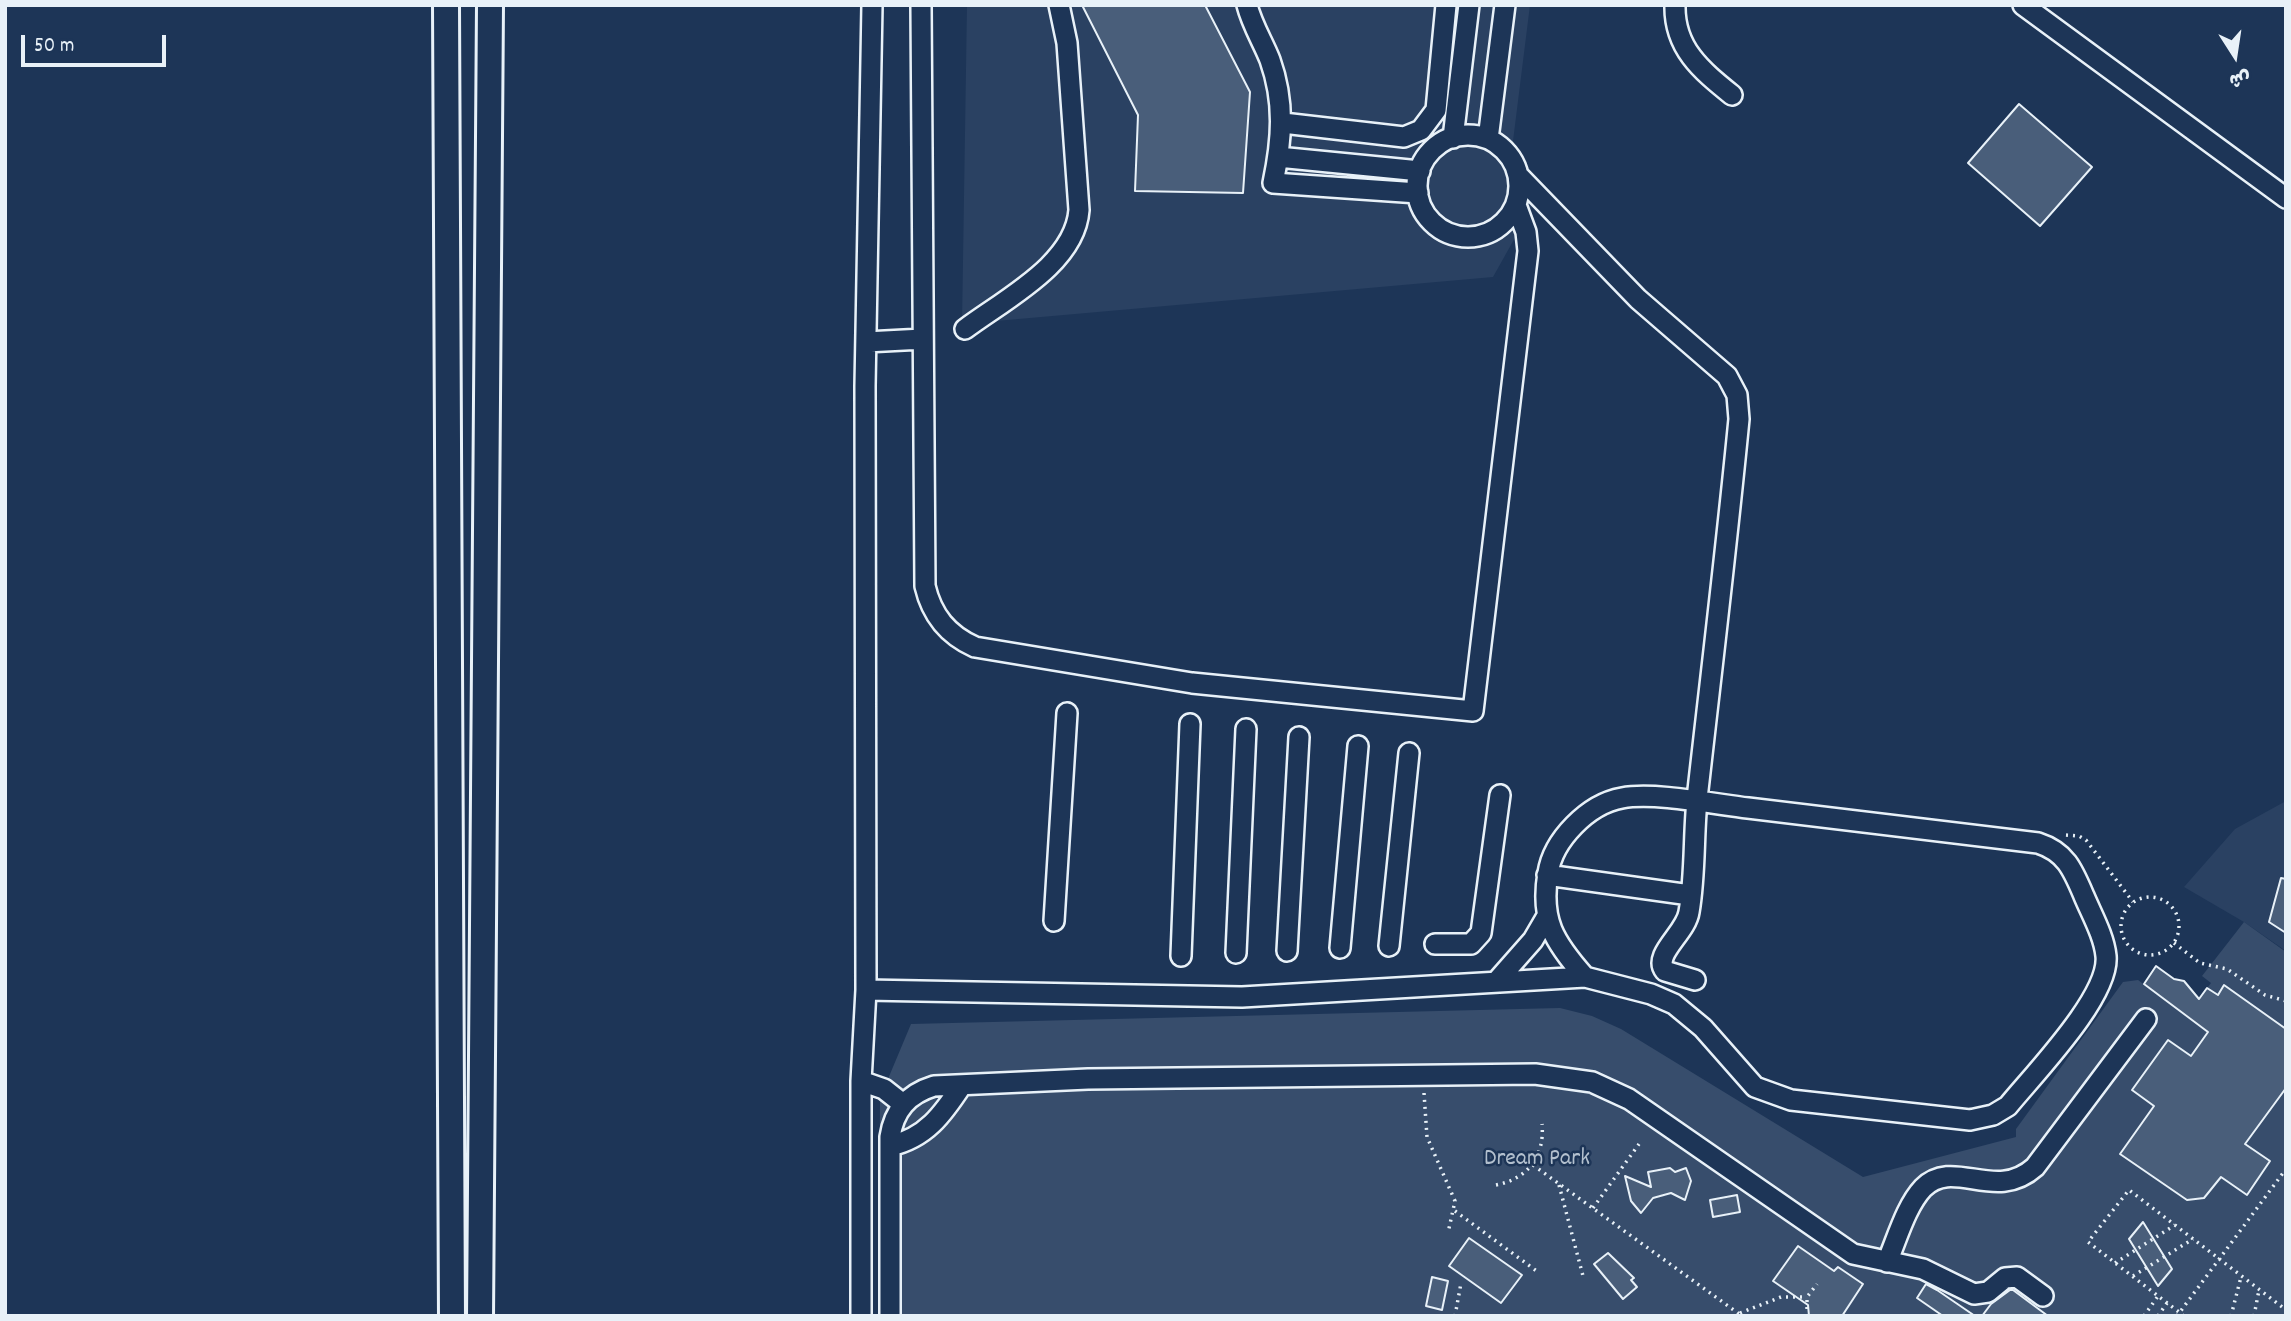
<!DOCTYPE html>
<meta charset="utf-8">
<style>
body{margin:0}
#map{position:relative;width:2291px;height:1321px;overflow:hidden;background:#1d3557;font-family:Dekko,"Playpen Sans Arabic",sans-serif}
canvas{display:block}
.frame{position:absolute;inset:0;border:7px solid #e8f1f8;pointer-events:none}
.north{position:absolute;left:2200px;top:21px;width:70px;height:70px;-webkit-text-stroke:5px #1d3557;paint-order:stroke;rotate:168deg;font-size:19px;font-weight:700;line-height:28px;text-align:center;color:#e8f1f8}
.north::after{content:'';display:block;margin:auto;width:24px;height:32px;background:#e8f1f8;clip-path:polygon(50% 0,100% 100%,50% 72%,0 100%)}
.scale{position:absolute;left:21px;top:35px;width:145px;height:32px;box-sizing:border-box;border:4px solid #e8f1f8;border-top:0;padding-left:9px;font-size:21px;line-height:24px;white-space:nowrap;color:#e8f1f8;-webkit-text-stroke:5px #1d3557;paint-order:stroke}
</style>
<div id="map">
<canvas width="2291" height="1321"></canvas>
<div class="frame"></div>
<div class="north">ش</div>
<div class="scale">50 m</div>
</div>
<script>
const c = document.querySelector('canvas').getContext('2d');
c.lineJoin = 'round';
function fillPath(path, color) {
  c.fillStyle = color;
  c.fill(path, 'evenodd');
}
function strokePath(path, color, width, dash) {
  c.strokeStyle = color;
  c.lineWidth = width;
  c.lineCap = dash ? 'butt' : 'round';
  c.setLineDash(dash || []);
  c.stroke(path);
}
function drawText(font, color, halo, rows, align = 'center') {
  c.font = font + ' Dekko,sans-serif';
  c.lineWidth = 5;
  c.setLineDash([]);
  c.textBaseline = 'middle';
  c.strokeStyle = halo;
  c.fillStyle = color;
  for (const [text, x, y, turn = 0] of rows) {
    c.save();
    c.translate(x, y);
    c.rotate((+turn || 0) * Math.PI / 180);
    c.textAlign = isNaN(turn) ? turn : align;
    if (halo) c.strokeText(text, 0, 0);
    c.fillText(text, 0, 0);
    c.restore();
  }
}
fillPath(new Path2D(`
 M 967,5 L 1530,5 L 1513,141 L 1540,193 L 1493,277 L 962,324 Z
 M 2286,801 L 2286,951 L 2244,922 L 2184,887 L 2235,829 Z`), '#2a4162');
fillPath(new Path2D(`
 M 2244,922 L 2286,952 L 2286,1316 L 879,1316 L 880,1098 L 911,1024 L 1560,1008 L 1592,1016 L 1621,1029 L 1863,1177 L 2016,1137 L 2016,1129 L 2123,982 L 2138,980 L 2186,1015 L 2211,983 L 2202,976 Z`), '#374d6c');
const building = new Path2D(`
 M 1082,5 L 1205,5 L 1250,92 L 1243,193 L 1135,191 L 1138,115 Z
 M 2019,104 L 2092,167 L 2040,226 L 1968,163 Z
 M 2281,878 L 2286,879 L 2286,933 L 2269,922 Z
 M 2156,966 L 2174,979 L 2184,981 L 2199,999 L 2207,988 L 2218,995 L 2224,985 L 2286,1029 L 2286,1088 L 2245,1144 L 2270,1161 L 2247,1195 L 2221,1177 L 2204,1198 L 2187,1200 L 2120,1154 L 2154,1106 L 2132,1090 L 2168,1040 L 2191,1056 L 2208,1032 L 2144,984 Z
 M 1670,1168 L 1675,1172 L 1686,1168 L 1691,1181 L 1685,1200 L 1671,1193 L 1653,1198 L 1641,1213 L 1631,1201 L 1625,1176 L 1651,1187 L 1648,1172 Z
 M 1737,1195 L 1740,1212 L 1713,1217 L 1710,1200 Z
 M 2143,1222 L 2172,1269 L 2158,1286 L 2129,1239 Z
 M 1469,1238 L 1522,1275 L 1501,1303 L 1449,1266 Z
 M 1798,1246 L 1834,1271 L 1838,1267 L 1863,1284 L 1842,1316 L 1809,1316 L 1808,1305 L 1773,1281 Z
 M 1608,1253 L 1634,1278 L 1631,1280 L 1637,1287 L 1623,1299 L 1594,1264 Z
 M 1432,1277 L 1448,1281 L 1442,1310 L 1426,1306 Z
 M 1926,1284 L 1937,1290 L 1975,1316 L 1943,1316 L 1917,1298 Z
 M 2010,1290 L 2013,1290 L 2048,1316 L 1982,1316 L 1991,1304 Z`);
fillPath(building, '#495e7a');
strokePath(building, '#e8f1f8', 2);
const minor = new Path2D(`
 M 921,5 L 925,586 C 932,616 948,635 975,647 L 1192,683 L 1473,711 L 1528,251 L 1526,232 L 1516,205
 M 1247,5 C 1252,25 1263,42 1270,60 C 1285,102 1282,140 1273,183 L 1418,193
 M 1675,5 C 1674,48 1701,70 1732,95
 M 2023,5 L 2286,198
 M 1283,123 L 1404,137 L 1421,130 L 1436,110 L 1446,5
 M1417 186a51 51 0 1 1 102 0a51 51 0 1 1-102 0Z
 M 1453,138 L 1469,5
 M 1488,139 L 1505,5
 M 1278,157 L 1420,171
 M 1519,176 L 1638,299 L 1727,376 L 1737,395 L 1739,419 C 1727,543 1712,666 1698,790 C 1693,830 1696,872 1689,912 C 1686,933 1652,955 1665,971 L 1695,980
 M 965,329 C 1005,299 1075,264 1079,210 L 1067,43 L 1059,5
 M 866,342 L 923,339
 M 1547,875 L 1690,895
 M 1054,921 L 1067,713
 M 1435,944 L 1471,944 L 1481,933 L 1500,795
 M 1389,946 L 1409,753
 M 1340,948 L 1358,746
 M 1287,951 L 1299,737
 M 1236,953 L 1246,729
 M 1181,956 L 1190,724
 M 1496,982 L 1533,940 L 1547,916
 M 866,990 L 1242,997 L 1585,977 L 1651,994 L 1674,1004 L 1703,1028 L 1755,1087 L 1791,1100 L 1970,1120 L 1993,1115 L 2008,1106 C 2034,1074 2110,996 2106,956 C 2104,936 2092,915 2084,896 C 2073,870 2066,852 2038,843 C 1941,831 1845,820 1748,808 C 1714,804 1654,792 1622,798 C 1588,804 1553,840 1548,873 C 1540,920 1554,942 1585,977
 M 861,1081 L 884,1089 L 903,1104
 M 890,1146 C 926,1138 943,1114 962,1085
 M 1887,1262 C 1897,1239 1906,1206 1923,1188 C 1954,1157 1995,1203 2035,1167 L 2146,1019
 M 861,1316 L 861,1081 L 866,990 L 865,386 L 872,5
 M 890,1316 L 890,1137 C 894,1110 908,1094 934,1086 L 1088,1079 L 1535,1074 L 1592,1082 L 1629,1099 L 1853,1254 L 1923,1269 L 1974,1294 L 1988,1292 L 2005,1278 L 2017,1277 L 2043,1296`);
const major = new Path2D(`
 M 446,5 L 452,1316
 M 480,1316 L 490,5`);
strokePath(minor, '#e8f1f8', 24);
strokePath(major, '#e8f1f8', 30);
strokePath(new Path2D(`
 M 2066,835 L 2079,836 L 2086,840 L 2133,902
 M2121 926a29 29 0 1 1 58 0a29 29 0 1 1-58 0Z
 M 2174,943 L 2200,963 L 2227,969 L 2265,995 L 2286,1001
 M 1424,1093 L 1427,1137 L 1455,1201 L 1448,1233
 M 1533,1165 L 1742,1316
 M 1496,1185 C 1527,1179 1545,1157 1542,1124
 M 1559,1185 L 1583,1276
 M 1593,1208 L 1639,1144
 M 1455,1211 L 1538,1272
 M 2115,1263 L 2175,1225
 M 2133,1276 L 2193,1239
 M 1740,1313 L 1781,1297 L 1807,1297
 M 1455,1316 L 1461,1283
 M 1807,1316 L 1807,1297 L 1817,1284
 M 2144,1316 L 2158,1296
 M 2158,1316 L 2167,1303
 M 2177,1316 L 2286,1169
 M 2184,1316 L 2088,1242 L 2129,1190 L 2286,1310
 M 2231,1316 L 2241,1277
 M 2254,1316 L 2259,1290`), '#e8f1f8', 3.5, [2, 5]);
strokePath(minor, '#1d3557', 19);
strokePath(major, '#1d3557', 24);
drawText('24px', '#b3c0ce', '#1d3557', [
 ["Dream Park",1537,1161]
]);
</script>
